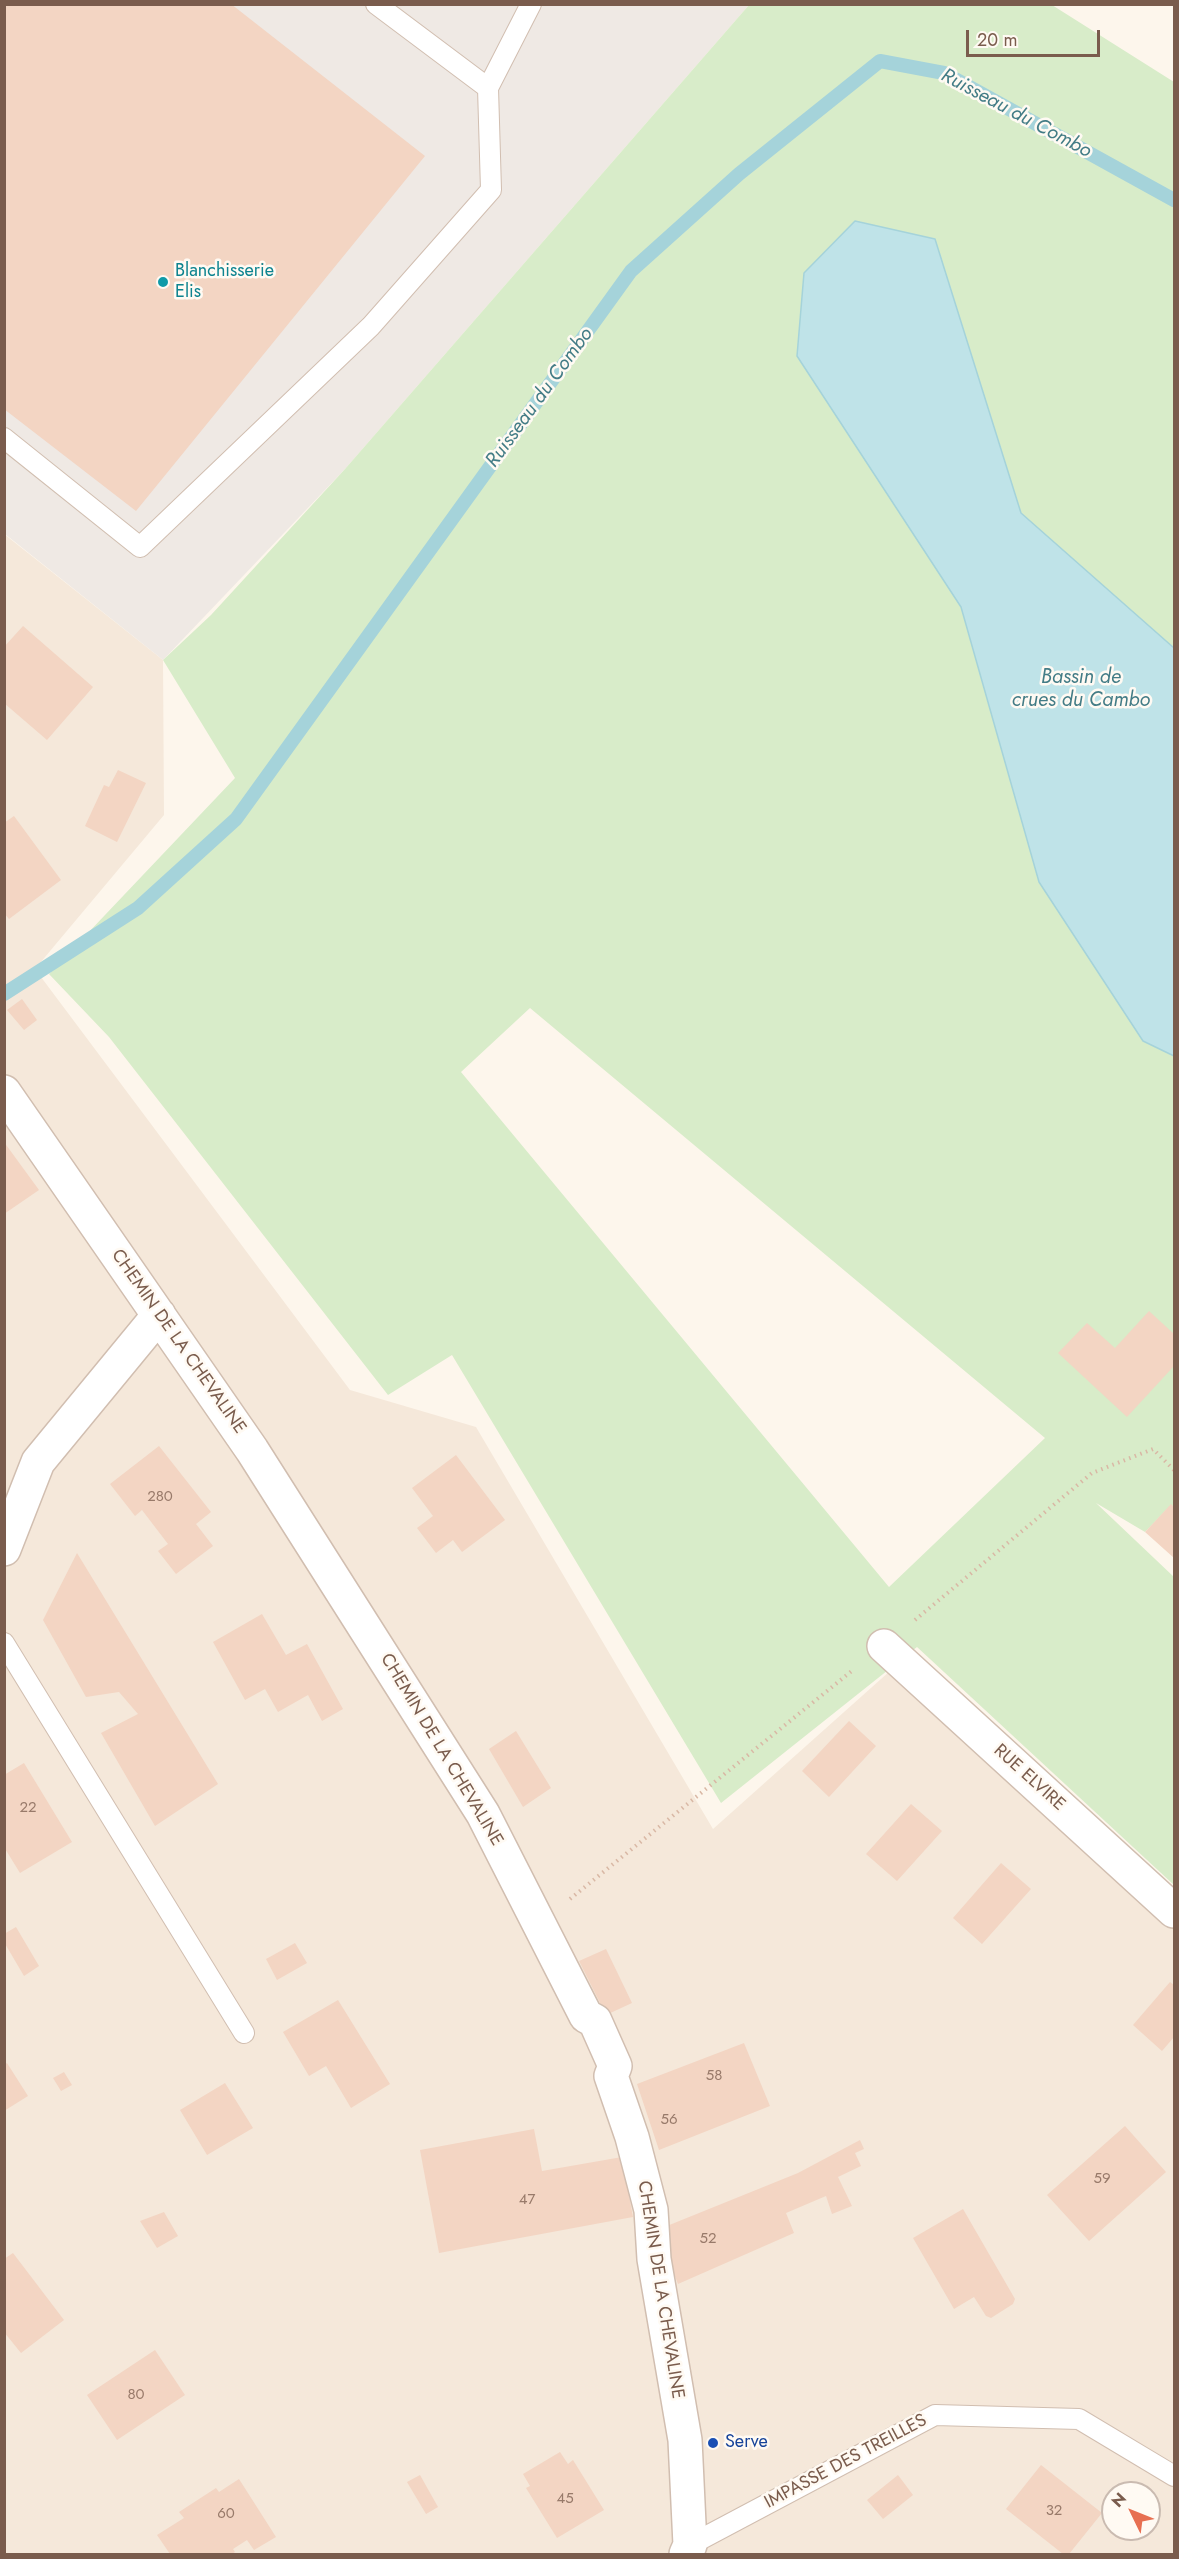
<!DOCTYPE html>
<style>
body{margin:0}
#map{position:relative;width:1179px;height:2559px;overflow:hidden;background:#fdf6ec;font-family:Jost,sans-serif}
canvas{display:block}
.frame{position:absolute;inset:0;border:6px solid #7a5c4d;pointer-events:none}
.north{position:absolute;left:1101px;top:2481px;width:60px;height:60px;box-sizing:border-box;background:#fffaf3;border:2px solid #cabbb1;border-radius:50%;rotate:313deg;font-size:16px;font-weight:700;line-height:24px;text-align:center;color:#7a5c4d}
.north::after{content:'';display:block;margin:auto;width:21px;height:27px;background:#e76f51;clip-path:polygon(50% 0,100% 100%,50% 72%,0 100%)}
.scale{position:absolute;left:966px;top:30px;width:134px;height:27px;box-sizing:border-box;border:3px solid #7a5c4d;border-top:0;padding-left:8px;font-size:18px;line-height:21px;white-space:nowrap;color:#7a5c4d;-webkit-text-stroke:4px #fffaf3;paint-order:stroke}
</style>
<div id="map">
<canvas width="1179" height="2559"></canvas>
<div class="frame"></div>
<div class="north">N</div>
<div class="scale">20 m</div>
</div>
<script>
const c = document.querySelector('canvas').getContext('2d');
c.lineJoin = 'round';
function fillPath(path, color) {
  c.fillStyle = color;
  c.fill(path, 'evenodd');
}
function strokePath(path, color, width, dash) {
  c.strokeStyle = color;
  c.lineWidth = width;
  c.lineCap = dash ? 'butt' : 'round';
  c.setLineDash(dash || []);
  c.stroke(path);
}
function drawText(font, color, halo, rows, align = 'center') {
  c.font = font + ' Jost,sans-serif';
  c.lineWidth = 5;
  c.setLineDash([]);
  c.textBaseline = 'middle';
  c.strokeStyle = halo;
  c.fillStyle = color;
  for (const [text, x, y, turn = 0] of rows) {
    c.save();
    c.translate(x, y);
    c.rotate((+turn || 0) * Math.PI / 180);
    c.textAlign = isNaN(turn) ? turn : align;
    if (halo) c.strokeText(text, 0, 0);
    c.fillText(text, 0, 0);
    c.restore();
  }
}
fillPath(new Path2D(`
 M 4,534 L 163,660 L 164,815 L 35,969 L 350,1390 L 476,1427 L 713,1829 L 909,1654 L 1174,1902 L 1174,2554 L 5,2554 ZM 1113,2493 L 1149,2493 L 1149,2529 L 1113,2529 Z`), '#f5e8da');
fillPath(new Path2D(`
 M 4,5 L 749,5 L 345,469 L 163,660 L 5,534 Z`), '#efe9e4');
fillPath(new Path2D(`
 M 749,5 L 1052,5 L 1174,82 L 1174,1507 L 1171,1505 L 1145,1532 L 1096,1503 L 1174,1577 L 1174,1885 L 917,1647 L 721,1803 L 452,1355 L 388,1395 L 109,1037 L 49,974 L 235,778 L 163,660 L 211,615 L 345,469 ZM 530,1008 L 1045,1438 L 889,1587 L 461,1072 Z`), '#d8ecc9');
const water = new Path2D(`
 M 855,221 L 935,239 L 1021,513 L 1174,648 L 1174,1056 L 1143,1041 L 1039,882 L 961,607 L 797,356 L 804,273 Z`);
fillPath(water, '#bfe3e8');
strokePath(water, '#a5d3da', 1.5);
strokePath(new Path2D(`
 M 4,994 L 138,908 L 236,819 L 631,271 L 739,174 L 880,61 L 944,73 L 1174,200`), '#a5d3da', 14);
fillPath(new Path2D(`
 M 4,4 L 231,4 L 425,156 L 136,511 L 4,409 Z
 M 23,626 L 93,687 L 47,740 L 4,703 L 4,647 Z
 M 118,770 L 146,783 L 117,842 L 85,826 L 104,785 L 109,787 Z
 M 14,816 L 61,880 L 9,919 L 4,913 L 4,823 Z
 M 22,999 L 37,1020 L 24,1030 L 7,1010 Z
 M 4,1142 L 39,1190 L 4,1214 Z
 M 1149,1311 L 1174,1334 L 1174,1366 L 1127,1417 L 1058,1353 L 1087,1323 L 1115,1348 Z
 M 159,1446 L 211,1512 L 196,1524 L 213,1546 L 176,1574 L 158,1551 L 168,1544 L 142,1510 L 135,1516 L 110,1484 Z
 M 456,1455 L 505,1520 L 462,1552 L 453,1540 L 436,1553 L 417,1528 L 433,1516 L 412,1488 Z
 M 1171,1504 L 1174,1507 L 1174,1558 L 1145,1532 Z
 M 77,1553 L 218,1784 L 155,1826 L 101,1733 L 138,1714 L 119,1692 L 86,1697 L 43,1620 Z
 M 262,1614 L 286,1655 L 307,1644 L 343,1709 L 322,1721 L 308,1695 L 278,1712 L 265,1689 L 245,1700 L 213,1642 Z
 M 849,1721 L 876,1746 L 829,1797 L 802,1771 Z
 M 516,1731 L 551,1788 L 523,1807 L 489,1749 Z
 M 24,1763 L 72,1842 L 20,1873 L 4,1847 L 4,1775 Z
 M 911,1804 L 942,1831 L 897,1881 L 866,1854 Z
 M 1001,1863 L 1031,1889 L 982,1944 L 953,1918 Z
 M 16,1927 L 39,1966 L 24,1976 L 4,1942 L 4,1934 Z
 M 295,1943 L 307,1963 L 277,1980 L 266,1959 Z
 M 606,1949 L 632,2003 L 606,2015 L 579,1961 Z
 M 1170,1982 L 1174,1985 L 1174,2037 L 1162,2051 L 1133,2025 Z
 M 338,2000 L 390,2084 L 351,2108 L 326,2066 L 309,2076 L 283,2032 Z
 M 744,2043 L 770,2106 L 659,2150 L 637,2084 Z
 M 7,2063 L 28,2096 L 4,2111 L 4,2065 Z
 M 64,2072 L 72,2085 L 61,2091 L 53,2078 Z
 M 225,2083 L 253,2128 L 207,2155 L 180,2110 Z
 M 1125,2126 L 1166,2172 L 1089,2241 L 1047,2195 Z
 M 534,2129 L 542,2171 L 622,2157 L 633,2217 L 439,2253 L 420,2150 Z
 M 860,2140 L 864,2149 L 855,2153 L 861,2166 L 838,2177 L 852,2206 L 832,2214 L 826,2196 L 786,2213 L 794,2233 L 678,2284 L 657,2230 L 798,2173 Z
 M 963,2209 L 1015,2299 L 1013,2304 L 991,2318 L 986,2316 L 974,2297 L 954,2309 L 913,2238 Z
 M 164,2212 L 178,2236 L 157,2248 L 140,2221 Z
 M 13,2253 L 64,2320 L 21,2353 L 4,2332 L 4,2259 Z
 M 155,2350 L 185,2395 L 117,2440 L 87,2395 Z
 M 560,2452 L 568,2464 L 573,2460 L 604,2510 L 557,2538 L 526,2488 L 530,2486 L 523,2474 Z
 M 1041,2465 L 1102,2513 L 1069,2554 L 1063,2554 L 1006,2509 Z
 M 420,2475 L 438,2507 L 426,2514 L 407,2482 Z
 M 898,2475 L 913,2495 L 883,2519 L 867,2500 Z
 M 239,2479 L 276,2537 L 254,2550 L 247,2540 L 233,2549 L 235,2552 L 232,2554 L 170,2554 L 157,2535 L 184,2518 L 179,2512 L 216,2488 L 219,2492 Z`), '#f3d5c3');
const lane = new Path2D(`
 M 376,4 L 488,88
 M 4,438 L 140,547 L 371,326 L 491,190 L 488,88 L 531,4
 M 4,1643 L 244,2033
 M 690,2545 L 935,2415 L 1079,2419 L 1174,2476`);
const street = new Path2D(`
 M 4,1092 L 252,1450 L 483,1814 L 586,2016 L 595,2021 L 615,2066 L 611,2076 L 632,2137 L 651,2210 L 654,2259 L 685,2440 L 690,2545 L 686,2554
 M 4,1549 L 38,1462 L 159,1315
 M 884,1646 L 1174,1911`);
strokePath(lane, '#d1beb0', 22);
strokePath(street, '#d1beb0', 36);
strokePath(new Path2D(`
 M 915,1620 L 1092,1473 L 1153,1449 L 1174,1470
 M 570,1899 L 853,1670`), '#d9b8a5', 4, [1.5, 4.5]);
strokePath(lane, '#fff', 20);
strokePath(street, '#fff', 33);
for (const [x, y, r, color] of [
 [163,282,6,"#0f9aa8"],
 [713,2443,6,"#1a4fb4"]
]) {
  const dot = new Path2D();
  dot.arc(x, y, r, 0, 2 * Math.PI);
  c.fillStyle = color;
  c.fill(dot);
  strokePath(dot, '#fffaf3', 2);
}
drawText('15px', '#987a6a', null, [
 ["280",160,1497],
 ["22",28,1808],
 ["58",714,2076],
 ["56",669,2120],
 ["59",1102,2179],
 ["47",527,2200],
 ["52",708,2239],
 ["80",136,2395],
 ["45",565,2499],
 ["32",1054,2511],
 ["60",226,2514]
]);
drawText('18px', '#0d838f', '#fffaf3', [
 ["Blanchisserie",175,272],
 ["Elis",175,293]
], 'left');
drawText('18px', '#7a5c4d', '#fffaf3', [
 ["CHEMIN DE LA CHEVALINE",178,1342,55],
 ["CHEMIN DE LA CHEVALINE",441,1750,59],
 ["RUE ELVIRE",1029,1778,42],
 ["CHEMIN DE LA CHEVALINE",660,2290,81],
 ["IMPASSE DES TREILLES",846,2462,-28]
]);
drawText('18px', '#164399', '#fffaf3', [
 ["Serve",725,2443]
], 'left');
drawText('italic 20px', '#437c86', '#fffaf3', [
 ["Ruisseau du Combo",1016,114,28],
 ["Ruisseau du Combo",540,398,-54],
 ["Bassin de",1081,678],
 ["crues du Cambo",1081,701]
]);
</script>
